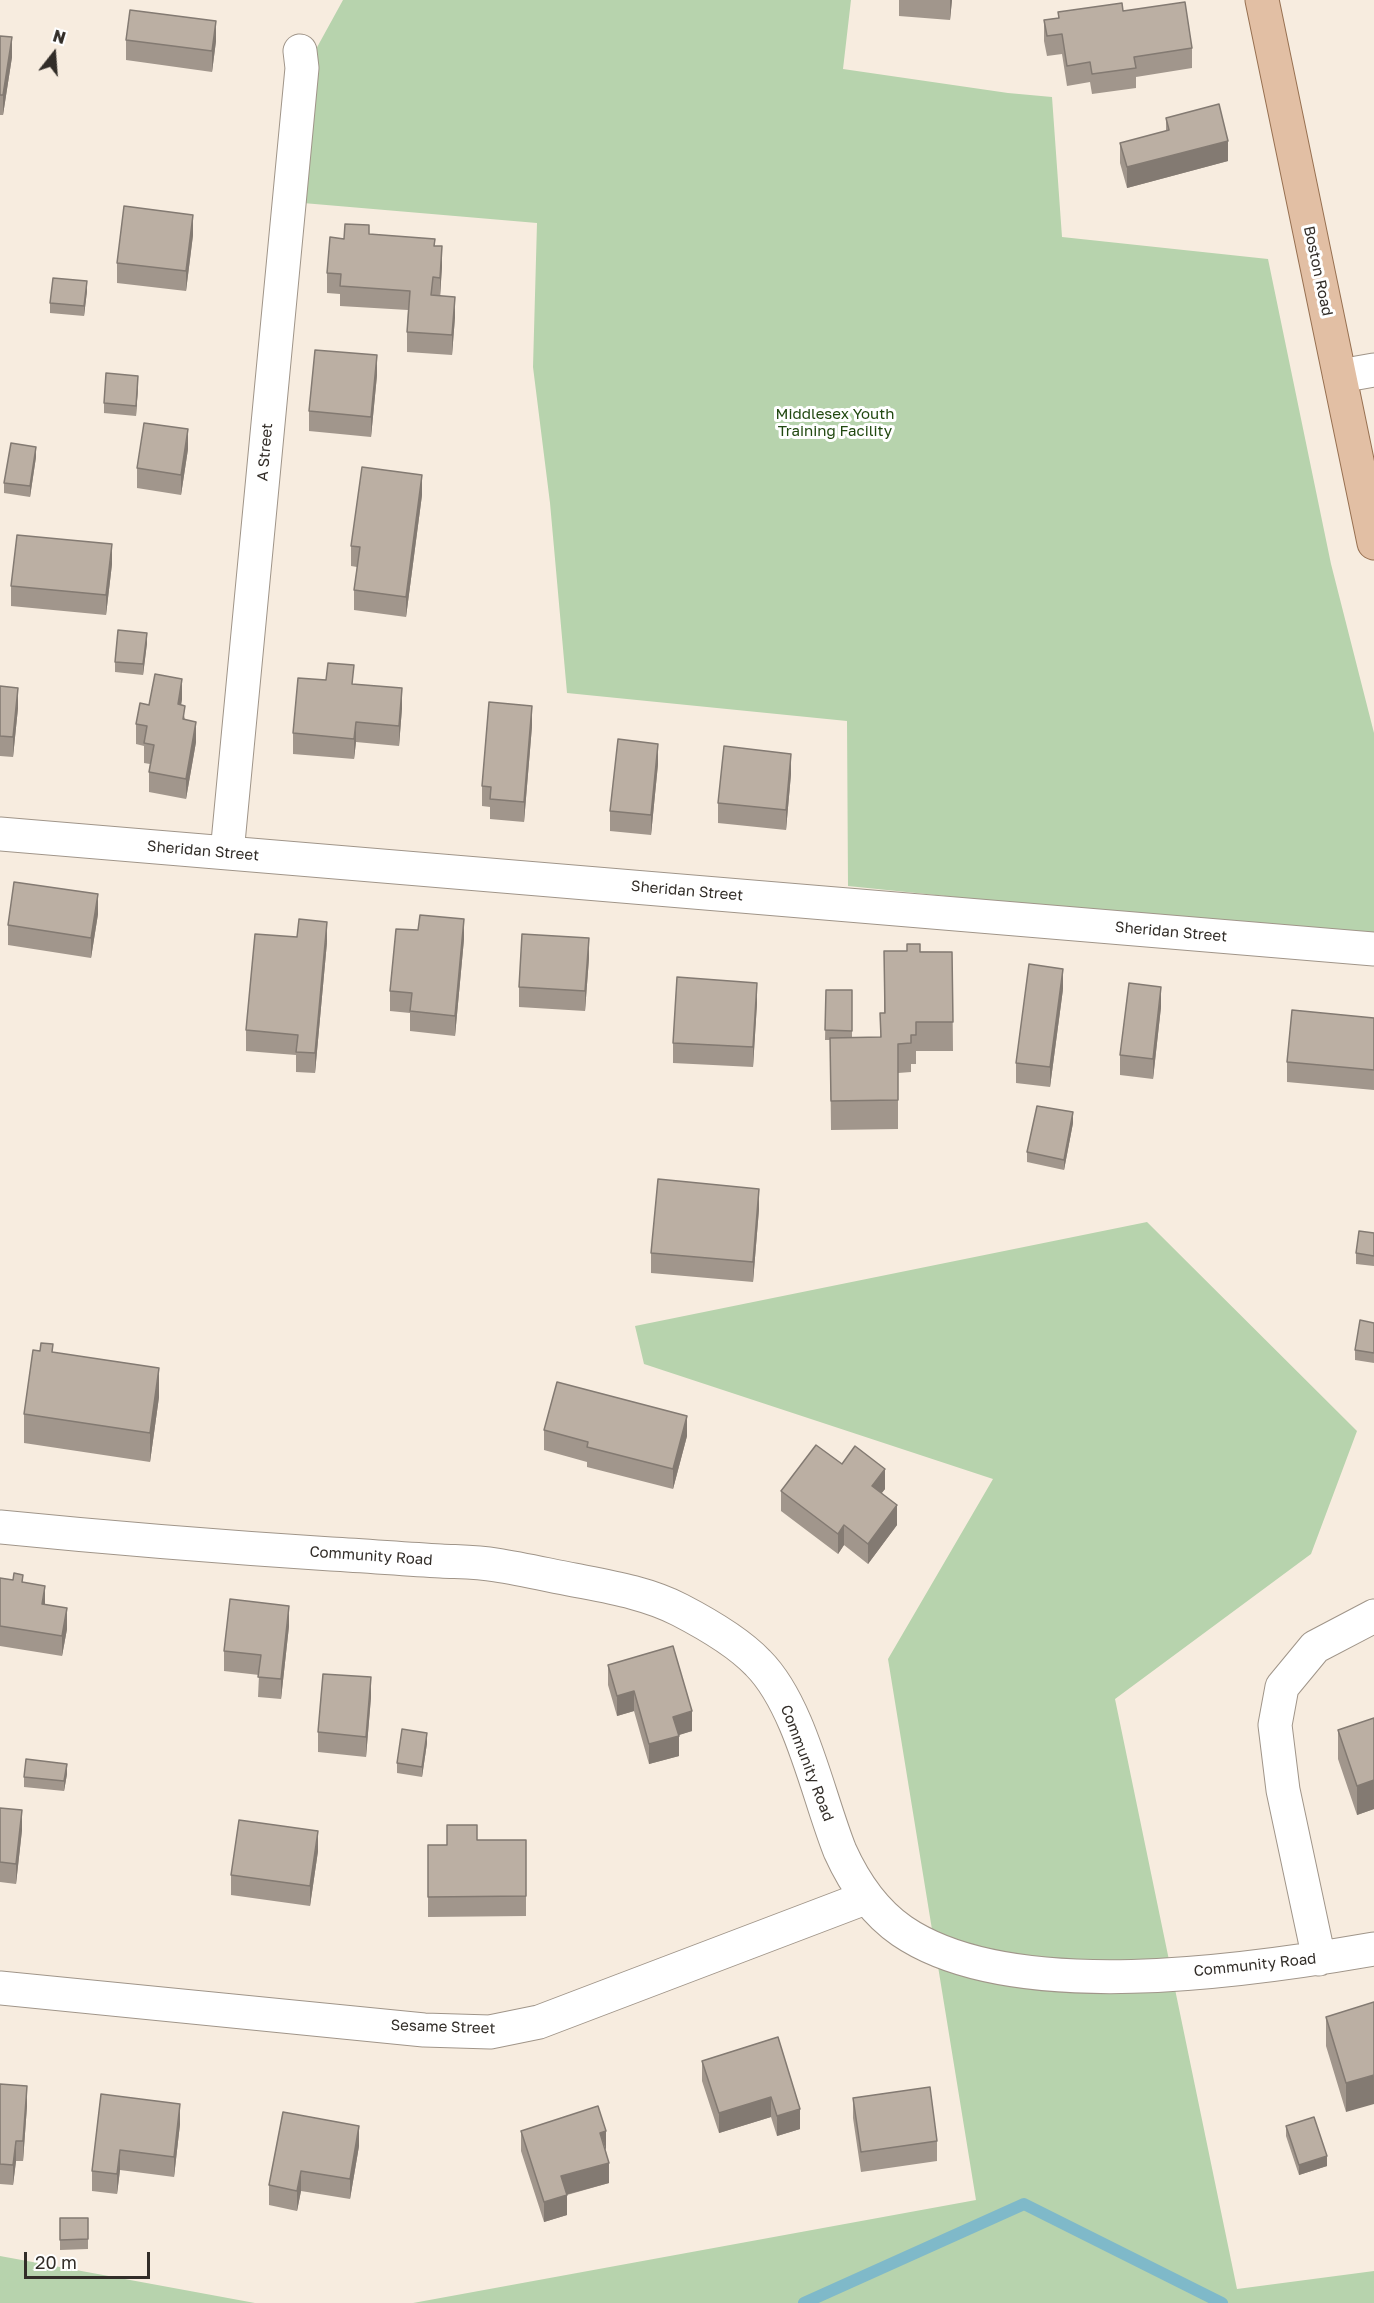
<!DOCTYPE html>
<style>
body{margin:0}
#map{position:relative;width:1374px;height:2303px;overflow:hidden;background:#f7ecdf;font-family:"Golos Text",sans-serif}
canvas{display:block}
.north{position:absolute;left:24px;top:24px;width:60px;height:60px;-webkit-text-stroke:4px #fff;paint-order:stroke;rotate:17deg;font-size:16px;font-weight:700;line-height:24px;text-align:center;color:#322d28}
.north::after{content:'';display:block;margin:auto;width:21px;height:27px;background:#322d28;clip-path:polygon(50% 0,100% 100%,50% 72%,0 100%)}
.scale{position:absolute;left:24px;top:2252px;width:126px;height:27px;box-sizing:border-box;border:3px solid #322d28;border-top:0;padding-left:8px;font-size:18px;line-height:21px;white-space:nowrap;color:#322d28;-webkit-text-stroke:4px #fff;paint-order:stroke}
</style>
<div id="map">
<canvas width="1374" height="2303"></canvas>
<div class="north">N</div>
<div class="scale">20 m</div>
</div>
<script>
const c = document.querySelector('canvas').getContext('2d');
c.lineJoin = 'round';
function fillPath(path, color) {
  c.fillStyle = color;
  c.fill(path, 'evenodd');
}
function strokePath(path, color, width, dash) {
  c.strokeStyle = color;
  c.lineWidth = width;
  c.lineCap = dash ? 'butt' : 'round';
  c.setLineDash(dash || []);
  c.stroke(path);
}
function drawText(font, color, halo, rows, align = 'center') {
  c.font = font + ' "Golos Text",sans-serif';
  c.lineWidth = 6;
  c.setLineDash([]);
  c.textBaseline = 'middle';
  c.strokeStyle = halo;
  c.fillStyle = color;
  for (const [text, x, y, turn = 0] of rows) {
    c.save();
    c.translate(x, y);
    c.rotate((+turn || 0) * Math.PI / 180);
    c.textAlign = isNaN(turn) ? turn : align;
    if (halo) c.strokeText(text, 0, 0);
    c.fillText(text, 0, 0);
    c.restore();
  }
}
fillPath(new Path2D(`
 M 343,0 L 851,0 L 843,69 L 1008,93 L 1052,97 L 1062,237 L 1268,259 L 1331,564 L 1374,733 L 1374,940 L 848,886 L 847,721 L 567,693 L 550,503 L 533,367 L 537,223 L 303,203 L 315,51 Z
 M 1147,1222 L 1357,1431 L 1311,1554 L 1115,1699 L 1237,2289 L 1374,2271 L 1374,2303 L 413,2303 L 976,2200 L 888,1659 L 993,1479 L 644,1364 L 635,1326 Z
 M 0,2256 L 255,2303 L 0,2303 Z`), '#b7d3ad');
strokePath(new Path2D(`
 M 804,2303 L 1024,2204 L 1222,2303`), '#7fb9c9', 12);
const minor = new Path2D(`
 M 1340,376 L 1374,370
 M 0,834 L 1374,949
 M 227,853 L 302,68 L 300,51
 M 0,1527 C 110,1538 221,1547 331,1554 C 368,1556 404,1559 441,1561 C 460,1562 478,1562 496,1565 C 522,1569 548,1575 574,1580 C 610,1587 647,1593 680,1610 C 705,1623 739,1643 758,1663 C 800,1705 818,1796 840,1851 C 854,1882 873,1911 902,1931 C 1012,2006 1248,1971 1374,1949
 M 1319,1959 L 1283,1790 L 1275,1725 L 1282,1687 L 1315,1647 L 1374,1616
 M 0,1988 L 424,2030 L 490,2032 L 539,2022 L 865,1898`);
const major = new Path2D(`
 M 1262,0 L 1374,543`);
strokePath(minor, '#a09589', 35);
strokePath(major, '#977051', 35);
strokePath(minor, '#fff', 33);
strokePath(major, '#e2bfa4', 33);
fillPath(new Path2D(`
 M 899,0 L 952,0 L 950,20 L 899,16 Z
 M 1123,11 L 1192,48 L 1192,68 L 1136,77 L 1136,88 L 1092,94 L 1090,82 L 1067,86 L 1062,54 L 1047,56 L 1044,41 L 1044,20 L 1058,18 L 1058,12 Z
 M 0,36 L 12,57 L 3,115 L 0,115 Z
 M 126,40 L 216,41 L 212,72 L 126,60 Z
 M 1166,118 L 1228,161 L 1127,188 L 1120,163 L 1120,143 L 1166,131 Z
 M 369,234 L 435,246 L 442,266 L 440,296 L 455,317 L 452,355 L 407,352 L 407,332 L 408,310 L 340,306 L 340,294 L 327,293 L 327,273 L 344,239 Z
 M 193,235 L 186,291 L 117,283 L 117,263 Z
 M 87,291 L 84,316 L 50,313 L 50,303 Z
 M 377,375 L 371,437 L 309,431 L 309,411 Z
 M 138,386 L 136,416 L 104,413 L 104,403 Z
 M 188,449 L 181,495 L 137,488 L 137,468 Z
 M 36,457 L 30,497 L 4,493 L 4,483 Z
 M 422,495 L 406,617 L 354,610 L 354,590 L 357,567 L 351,566 L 351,546 Z
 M 112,564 L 106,615 L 11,606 L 11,586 Z
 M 147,643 L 143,675 L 115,672 L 115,662 Z
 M 354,684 L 402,708 L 399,746 L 356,742 L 354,759 L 293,754 L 293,733 Z
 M 0,686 L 18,708 L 13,757 L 0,756 Z
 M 182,699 L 181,705 L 185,719 L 196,742 L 186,799 L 149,792 L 149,772 L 150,764 L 144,763 L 144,746 L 136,744 L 136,724 L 149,705 Z
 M 532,726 L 524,822 L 490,819 L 490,807 L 482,806 L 482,786 Z
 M 658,764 L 651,835 L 610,831 L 610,811 Z
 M 791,774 L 786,830 L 718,823 L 718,803 Z
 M 98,914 L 91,958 L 8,945 L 8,925 Z
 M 418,930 L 464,939 L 455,1036 L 410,1031 L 410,1013 L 390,1011 L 390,991 Z
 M 327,942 L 315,1073 L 296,1072 L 296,1055 L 246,1051 L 246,1030 Z
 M 884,951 L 952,952 L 953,1051 L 916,1051 L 916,1064 L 911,1064 L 911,1072 L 898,1073 L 898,1129 L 831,1130 L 830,1040 L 825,1040 L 826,990 L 852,990 L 852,1037 L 880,1037 L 884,1013 Z
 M 589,958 L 585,1011 L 519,1007 L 519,987 Z
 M 1063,989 L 1050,1087 L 1016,1083 L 1016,1063 Z
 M 757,1003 L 753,1067 L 673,1063 L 673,1043 Z
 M 1161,1007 L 1153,1079 L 1120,1075 L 1120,1055 Z
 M 1374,1018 L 1374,1090 L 1287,1082 L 1287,1062 Z
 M 1073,1123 L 1064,1170 L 1027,1162 L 1027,1152 Z
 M 759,1209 L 753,1282 L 651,1273 L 651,1253 Z
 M 1374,1233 L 1374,1266 L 1356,1264 L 1356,1253 Z
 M 1374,1323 L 1374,1363 L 1355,1360 L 1355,1350 Z
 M 53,1352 L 159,1397 L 150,1462 L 24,1443 L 24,1414 Z
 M 544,1430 L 687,1436 L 673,1489 L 587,1467 L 587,1462 L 544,1450 Z
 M 842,1464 L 885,1489 L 881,1493 L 897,1525 L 868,1564 L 844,1545 L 838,1554 L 781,1511 L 781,1491 Z
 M 0,1578 L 23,1582 L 67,1629 L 62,1656 L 0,1646 Z
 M 289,1626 L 281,1699 L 258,1697 L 259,1675 L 224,1671 L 224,1651 Z
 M 608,1665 L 692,1731 L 678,1735 L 679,1756 L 649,1764 L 634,1711 L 617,1716 L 608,1685 Z
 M 371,1697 L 366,1757 L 318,1752 L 318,1732 Z
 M 1374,1718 L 1374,1809 L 1357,1815 L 1338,1759 L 1338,1730 Z
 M 427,1743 L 422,1777 L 397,1773 L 397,1763 Z
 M 67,1774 L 64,1791 L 24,1787 L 24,1777 Z
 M 0,1808 L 22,1830 L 16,1884 L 0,1882 Z
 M 477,1840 L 526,1840 L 526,1916 L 428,1917 L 428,1845 L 447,1845 Z
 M 318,1851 L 310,1906 L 231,1895 L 231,1875 Z
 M 1374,2002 L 1346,2112 L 1326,2046 L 1326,2017 Z
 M 778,2037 L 800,2129 L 777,2136 L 771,2117 L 719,2133 L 702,2081 L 702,2061 Z
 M 0,2084 L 27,2106 L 23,2161 L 16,2161 L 13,2185 L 0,2184 Z
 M 101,2094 L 180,2124 L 174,2177 L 120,2170 L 117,2194 L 92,2191 L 92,2171 Z
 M 853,2098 L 937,2141 L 937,2161 L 861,2172 L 853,2118 Z
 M 1286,2126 L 1327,2166 L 1299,2175 L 1286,2136 Z
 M 521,2131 L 606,2151 L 609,2183 L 567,2195 L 567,2215 L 544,2222 L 521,2151 Z
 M 359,2146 L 350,2199 L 301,2191 L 297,2211 L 269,2205 L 269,2185 Z
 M 60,2218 L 88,2218 L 88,2249 L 60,2250 Z`), '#a1968c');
fillPath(new Path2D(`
 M 950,0 L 952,0 L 950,20 Z
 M 216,21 L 216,41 L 212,72 L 212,51 Z
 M 12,37 L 12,57 L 3,115 L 3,95 Z
 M 1228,141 L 1228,161 L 1127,188 L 1127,167 Z
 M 193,215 L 193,235 L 186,291 L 186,271 Z
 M 442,246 L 442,266 L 440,298 L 440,278 Z
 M 87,281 L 87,291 L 84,316 L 84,306 Z
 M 455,297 L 455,317 L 452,355 L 452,335 Z
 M 377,355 L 377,375 L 371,437 L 371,417 Z
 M 138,376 L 138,386 L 136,416 L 136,406 Z
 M 188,429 L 188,449 L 181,495 L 181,475 Z
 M 36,447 L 36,457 L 30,497 L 30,486 Z
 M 422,475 L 422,495 L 406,617 L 406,597 Z
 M 112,544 L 112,564 L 106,615 L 106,595 Z
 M 147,633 L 147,643 L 143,675 L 143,664 Z
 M 182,679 L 182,699 L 178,724 L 178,704 Z
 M 18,688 L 18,708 L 13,757 L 13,737 Z
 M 402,688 L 402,708 L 399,746 L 399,726 Z
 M 532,706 L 532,726 L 524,822 L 524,802 Z
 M 196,722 L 196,742 L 186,799 L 186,779 Z
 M 356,722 L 356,742 L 354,759 L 354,739 Z
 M 658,744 L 658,764 L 651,835 L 651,815 Z
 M 791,754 L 791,774 L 786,830 L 786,810 Z
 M 98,894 L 98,914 L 91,958 L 91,938 Z
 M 464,919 L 464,939 L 455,1036 L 455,1016 Z
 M 327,922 L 327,942 L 315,1073 L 315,1053 Z
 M 589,938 L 589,958 L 585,1011 L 585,991 Z
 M 1063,969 L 1063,989 L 1050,1087 L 1050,1067 Z
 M 757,983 L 757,1003 L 753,1067 L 753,1047 Z
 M 1161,987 L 1161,1007 L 1153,1079 L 1153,1059 Z
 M 1073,1112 L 1073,1123 L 1064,1170 L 1064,1160 Z
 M 759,1189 L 759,1209 L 753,1282 L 753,1262 Z
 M 159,1368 L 159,1397 L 150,1462 L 150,1433 Z
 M 687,1416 L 687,1436 L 673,1489 L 673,1469 Z
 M 885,1469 L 885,1489 L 872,1506 L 872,1486 Z
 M 897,1505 L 897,1525 L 868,1564 L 868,1544 Z
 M 844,1525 L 844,1545 L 838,1554 L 838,1534 Z
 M 45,1586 L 45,1606 L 42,1604 Z
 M 289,1606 L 289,1626 L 281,1699 L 281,1679 Z
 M 67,1608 L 67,1629 L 62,1656 L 62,1636 Z
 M 371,1677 L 371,1697 L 366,1757 L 366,1737 Z
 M 634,1691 L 634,1711 L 617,1716 L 617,1696 Z
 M 692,1711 L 692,1731 L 673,1737 L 673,1717 Z
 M 427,1733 L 427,1743 L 422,1777 L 422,1767 Z
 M 679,1736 L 679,1756 L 649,1764 L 649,1744 Z
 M 67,1764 L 67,1774 L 64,1791 L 64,1781 Z
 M 1374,1780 L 1374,1809 L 1357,1815 L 1357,1786 Z
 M 22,1810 L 22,1830 L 16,1884 L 16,1864 Z
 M 318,1831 L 318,1851 L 310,1906 L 310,1886 Z
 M 1374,2075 L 1374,2104 L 1346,2112 L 1346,2083 Z
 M 27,2086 L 27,2106 L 23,2161 L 23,2141 Z
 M 771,2097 L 771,2117 L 719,2133 L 719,2113 Z
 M 180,2104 L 180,2124 L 174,2177 L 174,2157 Z
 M 800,2109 L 800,2129 L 777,2136 L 777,2116 Z
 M 359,2126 L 359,2146 L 350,2199 L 350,2179 Z
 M 606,2131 L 606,2151 L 600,2133 Z
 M 16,2141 L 16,2161 L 13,2185 L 13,2165 Z
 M 120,2150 L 120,2170 L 117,2194 L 117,2174 Z
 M 1327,2156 L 1327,2166 L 1299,2175 L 1299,2165 Z
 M 609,2163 L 609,2183 L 561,2196 L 561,2176 Z
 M 301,2171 L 301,2191 L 297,2211 L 297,2191 Z
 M 567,2195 L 567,2215 L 544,2222 L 544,2202 Z`), '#837a72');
const building = new Path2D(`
 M 1185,2 L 1192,48 L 1134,57 L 1136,68 L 1092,74 L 1090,62 L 1067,66 L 1062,34 L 1047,36 L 1044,20 L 1059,18 L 1058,12 L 1122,3 L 1123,11 Z
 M 130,10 L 216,21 L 212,51 L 126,40 Z
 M 0,36 L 12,37 L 3,95 L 0,95 Z
 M 1219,104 L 1228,141 L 1127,167 L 1120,143 L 1169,130 L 1166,118 Z
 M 124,206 L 193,215 L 186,271 L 117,263 Z
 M 345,224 L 369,225 L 369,234 L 435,239 L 434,246 L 442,246 L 440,278 L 433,277 L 431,295 L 455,297 L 452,335 L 407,332 L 410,291 L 340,286 L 341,274 L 327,273 L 330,237 L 344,239 Z
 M 53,278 L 87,281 L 84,306 L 50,303 Z
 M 315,350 L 377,355 L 371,417 L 309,411 Z
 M 106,373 L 138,376 L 136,406 L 104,403 Z
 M 144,423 L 188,429 L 181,475 L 137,468 Z
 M 11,443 L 36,447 L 30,486 L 4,483 Z
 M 362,467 L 422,475 L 406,597 L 354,590 L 360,547 L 351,546 Z
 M 17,535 L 112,544 L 106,595 L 11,586 Z
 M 118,630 L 147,633 L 143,664 L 115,662 Z
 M 328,663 L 354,665 L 352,684 L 402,688 L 399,726 L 356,722 L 354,739 L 293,733 L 298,678 L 326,680 Z
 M 155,674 L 182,679 L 178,704 L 185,706 L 183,719 L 196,722 L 186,779 L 149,772 L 154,745 L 144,743 L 147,726 L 136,724 L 140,703 L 149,705 Z
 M 0,686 L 18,688 L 13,737 L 0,736 Z
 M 489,702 L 532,706 L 524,802 L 490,799 L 491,787 L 482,786 Z
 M 618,739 L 658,744 L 651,815 L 610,811 Z
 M 724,746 L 791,754 L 786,810 L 718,803 Z
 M 14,882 L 98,894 L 91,938 L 8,925 Z
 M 420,915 L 464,919 L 455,1016 L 410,1011 L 412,993 L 390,991 L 396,929 L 418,930 Z
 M 299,919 L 327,922 L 315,1053 L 296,1052 L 298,1035 L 246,1030 L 255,934 L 297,937 Z
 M 522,934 L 589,938 L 585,991 L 519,987 Z
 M 907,944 L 920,944 L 920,952 L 952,952 L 953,1022 L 916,1022 L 916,1035 L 911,1035 L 911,1043 L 898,1044 L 898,1100 L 831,1101 L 830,1038 L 881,1037 L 880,1013 L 885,1013 L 884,951 L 907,951 Z
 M 1029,964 L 1063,969 L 1050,1067 L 1016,1063 Z
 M 677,977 L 757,983 L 753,1047 L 673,1043 Z
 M 1129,983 L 1161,987 L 1153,1059 L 1120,1055 Z
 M 826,990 L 852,990 L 852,1031 L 825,1030 Z
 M 1292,1010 L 1374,1018 L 1374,1070 L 1287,1062 Z
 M 1037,1106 L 1073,1112 L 1064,1160 L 1027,1152 Z
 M 658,1179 L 759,1189 L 753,1262 L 651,1253 Z
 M 1359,1231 L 1374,1233 L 1374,1256 L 1356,1253 Z
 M 1360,1320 L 1374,1323 L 1374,1353 L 1355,1350 Z
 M 41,1343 L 53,1344 L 52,1352 L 159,1368 L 150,1433 L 24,1414 L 33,1350 L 40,1351 Z
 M 557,1382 L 687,1416 L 673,1469 L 587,1447 L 588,1442 L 544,1430 Z
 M 816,1445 L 842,1464 L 855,1446 L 885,1469 L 872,1486 L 897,1505 L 868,1544 L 844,1525 L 838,1534 L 781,1491 Z
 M 14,1573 L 23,1575 L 22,1582 L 45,1586 L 42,1604 L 67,1608 L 62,1636 L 0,1626 L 0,1578 L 13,1580 Z
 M 230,1599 L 289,1606 L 281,1679 L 258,1677 L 261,1655 L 224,1651 Z
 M 673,1646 L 692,1711 L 673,1717 L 679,1736 L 649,1744 L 634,1691 L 617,1696 L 608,1665 Z
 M 323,1674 L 371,1677 L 366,1737 L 318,1732 Z
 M 1374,1718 L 1374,1780 L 1357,1786 L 1338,1730 Z
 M 402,1729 L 427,1733 L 422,1767 L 397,1763 Z
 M 26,1759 L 67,1764 L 64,1781 L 24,1777 Z
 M 0,1808 L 22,1810 L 16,1864 L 0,1862 Z
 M 239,1820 L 318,1831 L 310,1886 L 231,1875 Z
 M 447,1825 L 477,1825 L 477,1840 L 526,1840 L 526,1896 L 428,1897 L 428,1845 L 447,1845 Z
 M 1374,2002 L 1374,2075 L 1346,2083 L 1326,2017 Z
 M 778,2037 L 800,2109 L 777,2116 L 771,2097 L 719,2113 L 702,2061 Z
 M 0,2084 L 27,2086 L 23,2141 L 16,2141 L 13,2165 L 0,2164 Z
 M 930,2087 L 937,2141 L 861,2152 L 853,2098 Z
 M 101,2094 L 180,2104 L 174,2157 L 120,2150 L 117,2174 L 92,2171 Z
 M 598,2106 L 606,2131 L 600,2133 L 609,2163 L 561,2176 L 567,2195 L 544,2202 L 521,2131 Z
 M 283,2112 L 359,2126 L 350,2179 L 301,2171 L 297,2191 L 269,2185 Z
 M 1314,2117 L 1327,2156 L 1299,2165 L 1286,2126 Z
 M 60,2218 L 88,2218 L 88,2239 L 60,2240 Z`);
fillPath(building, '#bbafa3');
strokePath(building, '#837a72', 1.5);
drawText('15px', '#322d28', '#fff', [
 ["Boston Road",1318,271,78],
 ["A Street",265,452,-85],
 ["Sheridan Street",203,851,5],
 ["Sheridan Street",687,891,5],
 ["Sheridan Street",1171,932,5],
 ["Community Road",371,1556,4],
 ["Community Road",807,1763,69],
 ["Community Road",1255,1965,-6],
 ["Sesame Street",443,2027,2]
]);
drawText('15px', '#214810', '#fff', [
 ["Middlesex Youth",835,414],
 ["Training Facility",835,431]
]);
</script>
